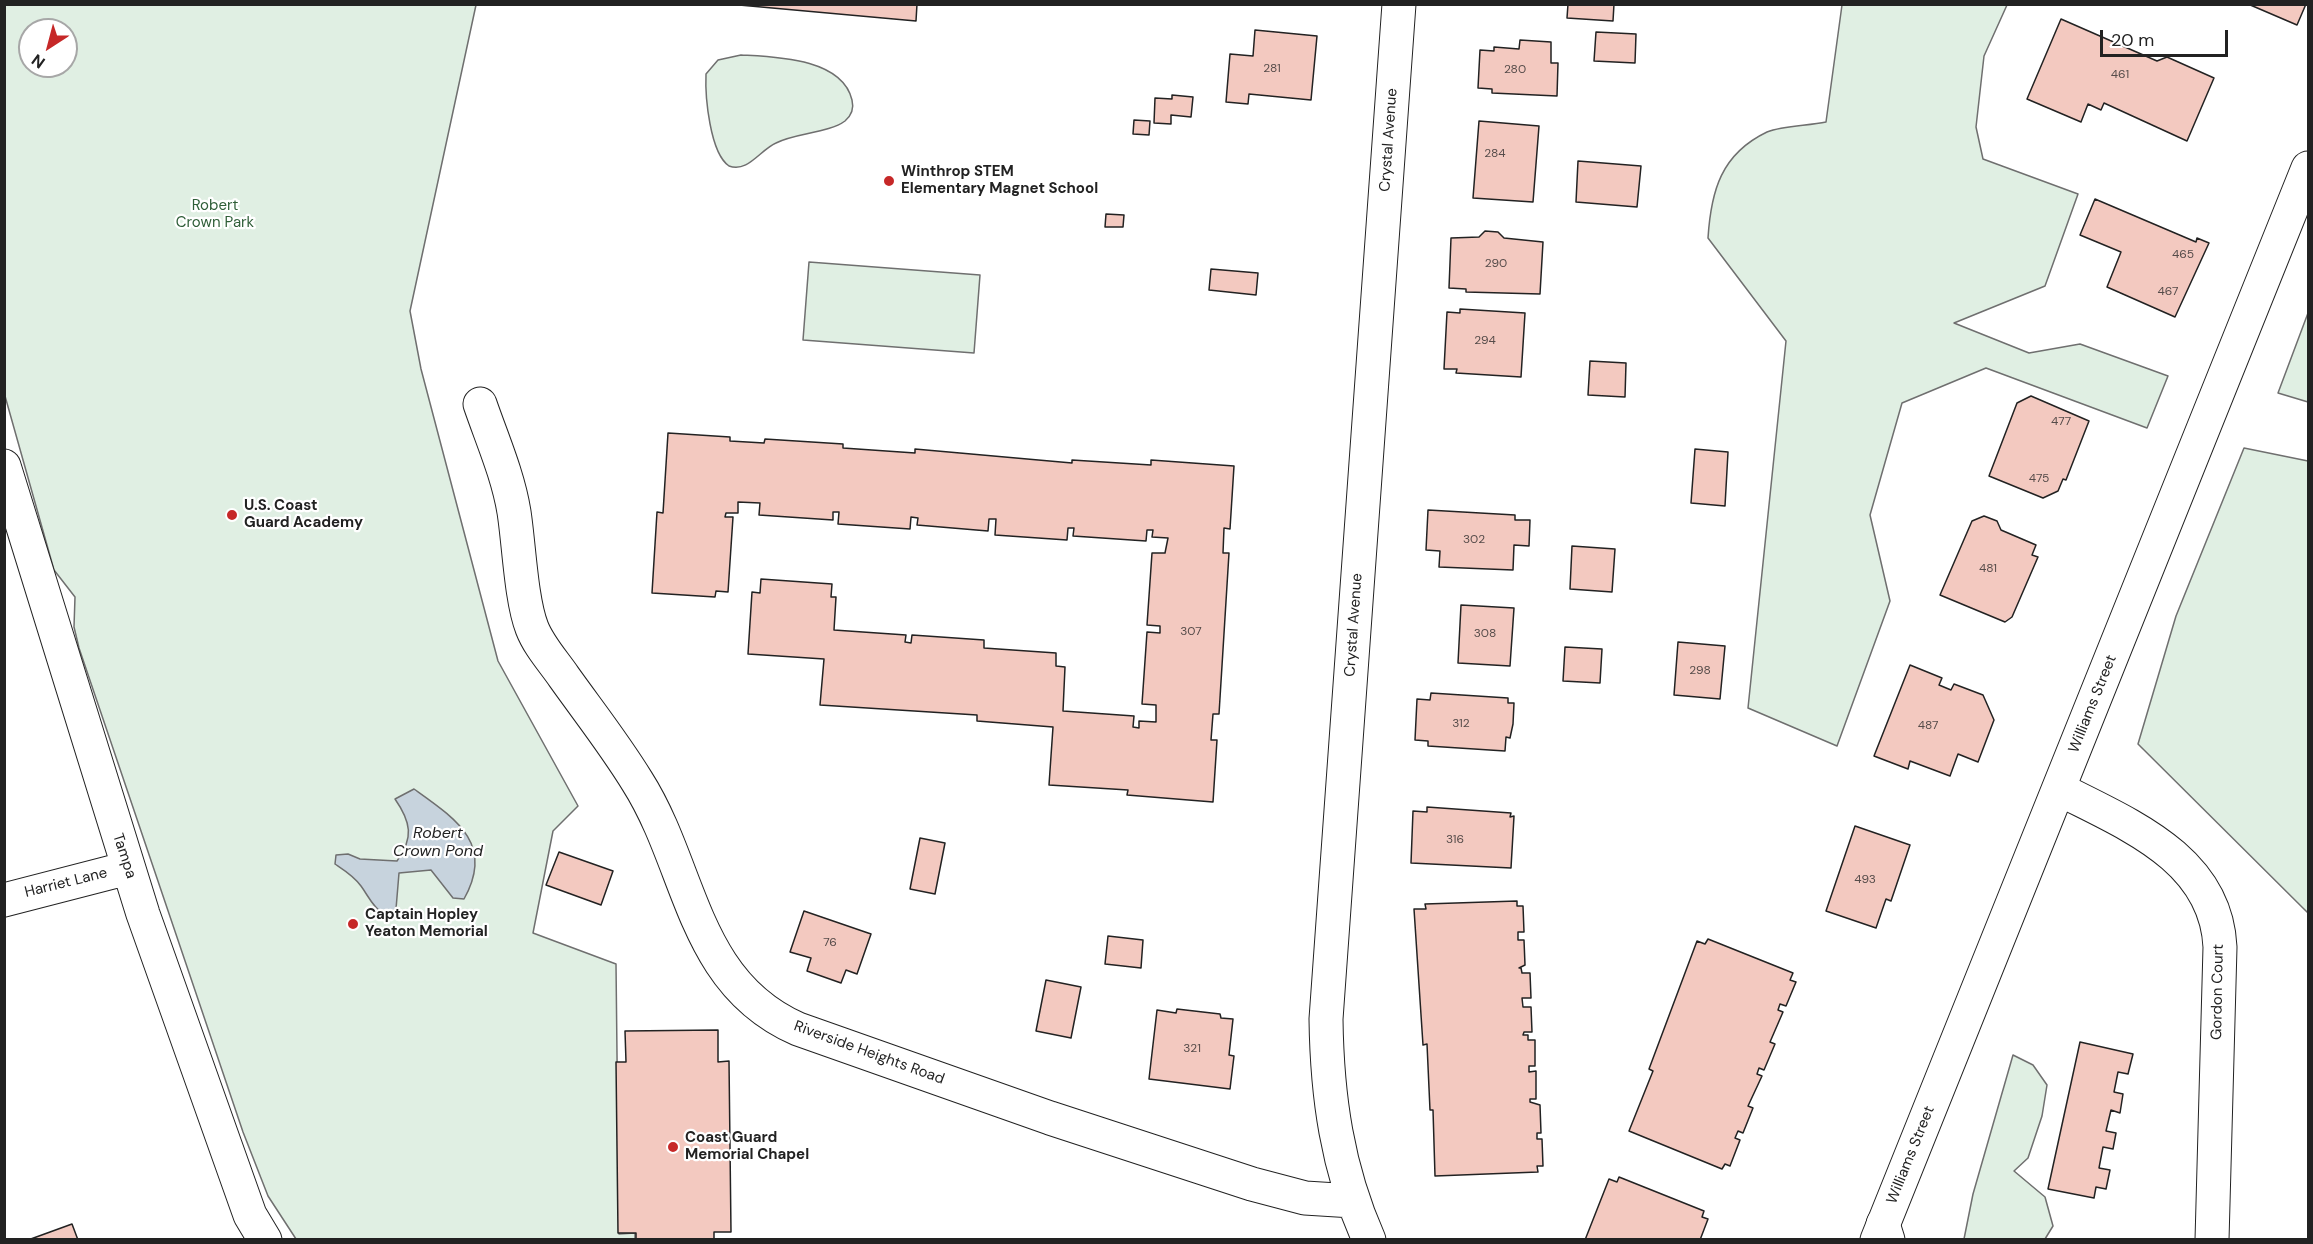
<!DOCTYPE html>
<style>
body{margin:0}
#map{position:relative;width:2313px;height:1244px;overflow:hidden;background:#fff;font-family:"DM Sans",sans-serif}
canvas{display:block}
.frame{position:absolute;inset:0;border:6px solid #222;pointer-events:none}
.north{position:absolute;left:18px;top:18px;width:60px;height:60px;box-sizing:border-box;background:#fff;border:2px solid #a7a7a7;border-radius:50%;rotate:216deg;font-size:16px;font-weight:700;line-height:24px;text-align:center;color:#222}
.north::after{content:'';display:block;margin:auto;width:21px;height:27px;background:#c62828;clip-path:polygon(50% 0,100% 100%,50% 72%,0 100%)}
.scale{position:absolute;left:2100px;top:30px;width:128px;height:27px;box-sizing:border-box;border:3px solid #222;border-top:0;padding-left:8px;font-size:18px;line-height:21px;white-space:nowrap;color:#222;-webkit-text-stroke:4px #fff;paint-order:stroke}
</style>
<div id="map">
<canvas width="2313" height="1244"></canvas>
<div class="frame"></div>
<div class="north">N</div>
<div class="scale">20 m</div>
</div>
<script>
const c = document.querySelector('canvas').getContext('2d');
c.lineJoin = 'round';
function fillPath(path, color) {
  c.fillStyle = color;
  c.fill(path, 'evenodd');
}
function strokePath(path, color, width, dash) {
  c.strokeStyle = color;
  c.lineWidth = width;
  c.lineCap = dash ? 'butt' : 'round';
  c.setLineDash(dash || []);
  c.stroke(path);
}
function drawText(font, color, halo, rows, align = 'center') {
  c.font = font + ' "DM Sans",sans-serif';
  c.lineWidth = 4.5;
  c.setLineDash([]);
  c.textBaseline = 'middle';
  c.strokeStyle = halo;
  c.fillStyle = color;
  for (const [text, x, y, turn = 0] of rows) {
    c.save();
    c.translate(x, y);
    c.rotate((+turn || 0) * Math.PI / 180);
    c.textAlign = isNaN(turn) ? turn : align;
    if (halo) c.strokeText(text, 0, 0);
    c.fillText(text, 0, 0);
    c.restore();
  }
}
const green = new Path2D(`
 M 4,5 L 476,5 L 410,311 L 421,369 L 498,661 L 578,806 L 553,831 L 533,933 L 616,964 L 619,1234 L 635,1233 L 635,1239 L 296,1239 L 268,1196 L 243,1132 L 79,648 L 74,627 L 75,597 L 54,570 L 5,396 ZM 30,30 L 66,30 L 66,66 L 30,66 Z
 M 1842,5 L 2007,5 L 1984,56 L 1976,127 L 1983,159 L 2078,194 L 2045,286 L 1954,323 L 2029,353 L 2080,344 L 2168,376 L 2147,428 L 1986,368 L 1902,403 L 1870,515 L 1890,601 L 1837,746 L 1748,708 L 1786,341 L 1708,238 C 1711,191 1721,154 1767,132 C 1784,125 1808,126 1826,122 Z
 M 741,55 C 775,57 842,58 852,100 C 854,108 852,115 845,121 C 829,133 795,133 776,143 C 760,150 748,173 729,166 C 710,153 705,97 706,74 L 718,60 Z
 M 809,262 L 980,275 L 974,353 L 803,340 Z
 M 2308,313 L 2308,402 L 2278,393 Z
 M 2244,448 L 2308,461 L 2308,913 L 2138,744 L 2176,616 Z
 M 2013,1055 L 2033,1065 L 2047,1085 L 2042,1116 L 2028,1158 L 2014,1171 L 2045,1197 L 2053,1226 L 2045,1239 L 1964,1239 L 1973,1194 Z`);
fillPath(green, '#e0efe3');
strokePath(green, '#6f6f6f', 1.5);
const water = new Path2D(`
 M 414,789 C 456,819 495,844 464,899 L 453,898 L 431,870 L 399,873 L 396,909 L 384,915 C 372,906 369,897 361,886 C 354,876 344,870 335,864 L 336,855 L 348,854 L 360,859 L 397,861 C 414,838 411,822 395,799 Z`);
fillPath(water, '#c7d3dd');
strokePath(water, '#6f6f6f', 1.5);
const building = new Path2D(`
 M 728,4 L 917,4 L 916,21 Z
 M 1568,4 L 1614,4 L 1613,21 L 1567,18 Z
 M 2248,4 L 2306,4 L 2297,25 Z
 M 2061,19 L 2157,61 L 2167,57 L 2214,78 L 2187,141 L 2104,103 L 2101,110 L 2088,104 L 2081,122 L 2027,99 Z
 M 1255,30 L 1317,36 L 1311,100 L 1249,94 L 1248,104 L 1226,102 L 1230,54 L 1253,56 Z
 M 1596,32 L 1636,34 L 1635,63 L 1594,61 Z
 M 1520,40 L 1551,42 L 1551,63 L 1558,63 L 1557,96 L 1492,93 L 1492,89 L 1478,88 L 1480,50 L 1494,51 L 1494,47 L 1519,49 Z
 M 1172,95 L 1193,97 L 1191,117 L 1171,115 L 1171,124 L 1154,123 L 1155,98 L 1172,99 Z
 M 1134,120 L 1150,121 L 1149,135 L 1133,134 Z
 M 1479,121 L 1539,126 L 1533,202 L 1473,198 Z
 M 1578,161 L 1641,166 L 1637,207 L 1576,202 Z
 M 2095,199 L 2196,242 L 2197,238 L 2209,243 L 2175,317 L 2107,287 L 2121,252 L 2080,235 Z
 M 1106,214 L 1124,215 L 1123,227 L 1105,227 Z
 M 1485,231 L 1498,232 L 1504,238 L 1543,242 L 1540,294 L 1466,292 L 1466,289 L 1449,288 L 1451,238 L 1479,237 Z
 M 1211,269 L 1258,273 L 1256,295 L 1209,290 Z
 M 1460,309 L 1525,313 L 1521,377 L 1456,373 L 1457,369 L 1444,369 L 1447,312 L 1460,313 Z
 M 1590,361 L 1626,363 L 1625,397 L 1588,395 Z
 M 2031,396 L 2089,421 L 2066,480 L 2063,479 L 2058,491 L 2043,498 L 1989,476 L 2017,403 Z
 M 668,433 L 730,437 L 730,441 L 764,443 L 765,439 L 843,444 L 843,448 L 915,453 L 915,449 L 1072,463 L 1072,460 L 1151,465 L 1151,460 L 1234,466 L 1230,529 L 1224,528 L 1223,553 L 1229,553 L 1219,714 L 1213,714 L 1211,740 L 1217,740 L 1213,802 L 1127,795 L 1128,790 L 1049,785 L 1053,727 L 977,721 L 977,715 L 820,705 L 824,659 L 748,654 L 752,592 L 760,593 L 761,579 L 832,584 L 831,597 L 836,597 L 834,630 L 906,635 L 905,642 L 911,643 L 912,635 L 984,640 L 984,648 L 1056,653 L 1056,666 L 1065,667 L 1063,711 L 1134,716 L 1133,727 L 1139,728 L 1139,721 L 1156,722 L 1156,705 L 1142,704 L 1147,632 L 1160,633 L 1160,626 L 1147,625 L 1152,553 L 1165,553 L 1168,538 L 1152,537 L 1153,530 L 1147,530 L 1146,541 L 1073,536 L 1074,528 L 1068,528 L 1067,540 L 995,535 L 996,519 L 989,519 L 988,531 L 917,525 L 918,518 L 911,517 L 910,529 L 838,524 L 839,512 L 833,512 L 833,520 L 759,515 L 760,503 L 738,502 L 738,513 L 726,513 L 725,517 L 733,517 L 728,592 L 716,591 L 715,597 L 652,593 L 657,512 L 663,513 Z
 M 1695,449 L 1728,452 L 1725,506 L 1691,503 Z
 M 1428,510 L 1515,515 L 1515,520 L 1530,520 L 1529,546 L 1514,545 L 1513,570 L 1439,567 L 1440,551 L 1426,550 Z
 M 1984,516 L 1997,521 L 2001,530 L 2036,545 L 2032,555 L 2038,557 L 2012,617 L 2005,622 L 1940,595 L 1972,521 Z
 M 1572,546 L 1615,549 L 1612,592 L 1570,589 Z
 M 1461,605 L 1514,608 L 1510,666 L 1458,663 Z
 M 1678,642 L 1725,646 L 1720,699 L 1674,695 Z
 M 1565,647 L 1602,649 L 1600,683 L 1563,681 Z
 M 1910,665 L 1942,678 L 1939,685 L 1951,690 L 1954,684 L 1983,695 L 1994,720 L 1978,762 L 1958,754 L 1950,776 L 1910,761 L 1908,769 L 1874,756 Z
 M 1431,693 L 1508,698 L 1508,703 L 1514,703 L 1513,724 L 1510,738 L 1506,737 L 1505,751 L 1428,746 L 1428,741 L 1415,740 L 1417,699 L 1430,700 Z
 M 1427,807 L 1511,813 L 1510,817 L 1514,816 L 1511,868 L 1411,863 L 1413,811 L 1427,812 Z
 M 1855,826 L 1910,845 L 1891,901 L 1886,899 L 1876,928 L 1826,911 Z
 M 920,838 L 945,843 L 935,894 L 910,889 Z
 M 559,852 L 613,871 L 601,905 L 546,885 Z
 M 1517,901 L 1517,906 L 1523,906 L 1524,932 L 1518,932 L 1518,940 L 1524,940 L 1525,965 L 1519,968 L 1521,968 L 1522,973 L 1530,973 L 1531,998 L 1522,998 L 1523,1007 L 1531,1007 L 1532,1032 L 1524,1032 L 1523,1035 L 1528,1035 L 1528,1040 L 1535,1040 L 1535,1066 L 1529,1066 L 1529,1072 L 1536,1071 L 1536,1099 L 1530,1099 L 1530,1102 L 1540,1105 L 1541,1133 L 1537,1133 L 1537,1139 L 1542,1139 L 1543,1166 L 1537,1166 L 1538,1172 L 1435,1176 L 1433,1110 L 1430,1110 L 1427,1044 L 1423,1045 L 1414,909 L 1426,909 L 1425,904 Z
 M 804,911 L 871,934 L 857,974 L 846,970 L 841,983 L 807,971 L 811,958 L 790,952 Z
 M 1108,936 L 1143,940 L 1141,968 L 1105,964 Z
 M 1708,939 L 1793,973 L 1790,980 L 1796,982 L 1786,1006 L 1780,1004 L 1778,1010 L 1783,1012 L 1770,1042 L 1775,1044 L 1764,1070 L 1759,1068 L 1757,1074 L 1762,1076 L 1748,1106 L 1753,1108 L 1743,1133 L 1738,1131 L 1735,1138 L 1740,1140 L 1730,1166 L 1725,1164 L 1722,1169 L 1629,1131 L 1653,1071 L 1649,1069 L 1697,941 L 1705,944 Z
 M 1046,980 L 1081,987 L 1071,1038 L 1036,1031 Z
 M 1177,1009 L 1220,1014 L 1221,1018 L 1233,1019 L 1229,1055 L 1234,1056 L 1230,1089 L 1149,1079 L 1157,1010 L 1176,1013 Z
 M 718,1030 L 718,1062 L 729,1061 L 731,1232 L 714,1232 L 714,1240 L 636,1240 L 636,1233 L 618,1233 L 616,1062 L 626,1062 L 625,1031 Z
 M 2080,1042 L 2133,1054 L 2128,1074 L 2118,1072 L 2114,1092 L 2123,1094 L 2120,1113 L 2111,1110 L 2106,1131 L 2116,1133 L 2113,1149 L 2103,1147 L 2099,1168 L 2110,1170 L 2106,1189 L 2096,1187 L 2094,1198 L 2048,1189 Z
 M 1619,1177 L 1704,1211 L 1702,1217 L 1708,1219 L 1700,1240 L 1585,1240 L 1609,1179 L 1617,1182 Z
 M 72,1224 L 78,1240 L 28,1240 Z`);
fillPath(building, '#f3c9c0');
strokePath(building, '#222', 1.5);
const minor = new Path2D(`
 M 480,404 C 492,439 508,475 514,512 C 519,544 521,600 532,628 C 539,646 553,661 564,677 C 589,712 615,745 637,781 C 692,867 691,982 798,1029 L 1050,1118 L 1252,1184 L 1305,1198 L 1353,1201
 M 4,466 L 143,914 L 250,1215 L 265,1240
 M 2059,789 C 2127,824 2216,858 2220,947 L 2212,1240
 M 4,900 L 128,868
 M 1369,1240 C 1337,1168 1327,1096 1326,1019 L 1399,4`);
const major = new Path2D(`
 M 1877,1240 L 2308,168`);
const highway = new Path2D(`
 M 1883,1224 L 1888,1240`);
strokePath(minor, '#222', 35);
strokePath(major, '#222', 35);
strokePath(highway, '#222', 35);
strokePath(minor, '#fff', 33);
strokePath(major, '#fff', 33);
strokePath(highway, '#fff', 33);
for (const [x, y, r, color] of [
 [889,181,6,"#c62828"],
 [232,515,6,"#c62828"],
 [353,924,6,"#c62828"],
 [673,1147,6,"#c62828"]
]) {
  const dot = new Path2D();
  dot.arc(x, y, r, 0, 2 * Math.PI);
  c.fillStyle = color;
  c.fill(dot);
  strokePath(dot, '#fff', 2);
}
drawText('12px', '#564c4a', null, [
 ["281",1272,69],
 ["280",1515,70],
 ["461",2120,75],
 ["284",1495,154],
 ["465",2183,255],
 ["290",1496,264],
 ["467",2168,292],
 ["294",1485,341],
 ["477",2061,422],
 ["475",2039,479],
 ["302",1474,540],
 ["481",1988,569],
 ["307",1191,632],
 ["308",1485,634],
 ["298",1700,671],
 ["312",1461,724],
 ["487",1928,726],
 ["316",1455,840],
 ["493",1865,880],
 ["76",830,943],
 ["321",1192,1049]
]);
drawText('15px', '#222', '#fff', [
 ["Crystal Avenue",1389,140,-86],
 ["Crystal Avenue",1354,625,-86],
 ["Williams Street",2093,704,-68],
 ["Tampa",124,856,72],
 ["Harriet Lane",66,883,-14],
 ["Gordon Court",2218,992,-89],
 ["Riverside Heights Road",869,1053,20],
 ["Williams Street",1911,1155,-68]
]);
drawText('bold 15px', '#222', '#fff', [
 ["Winthrop STEM",901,172],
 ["Elementary Magnet School",901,189],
 ["U.S. Coast",244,506],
 ["Guard Academy",244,523],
 ["Captain Hopley",365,915],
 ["Yeaton Memorial",365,932],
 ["Coast Guard",685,1138],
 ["Memorial Chapel",685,1155]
], 'left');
drawText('15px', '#2f5e38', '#fff', [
 ["Robert",215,206],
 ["Crown Park",215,223]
]);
drawText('italic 16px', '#222', '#fff', [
 ["Robert",438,834],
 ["Crown Pond",438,852]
]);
</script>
